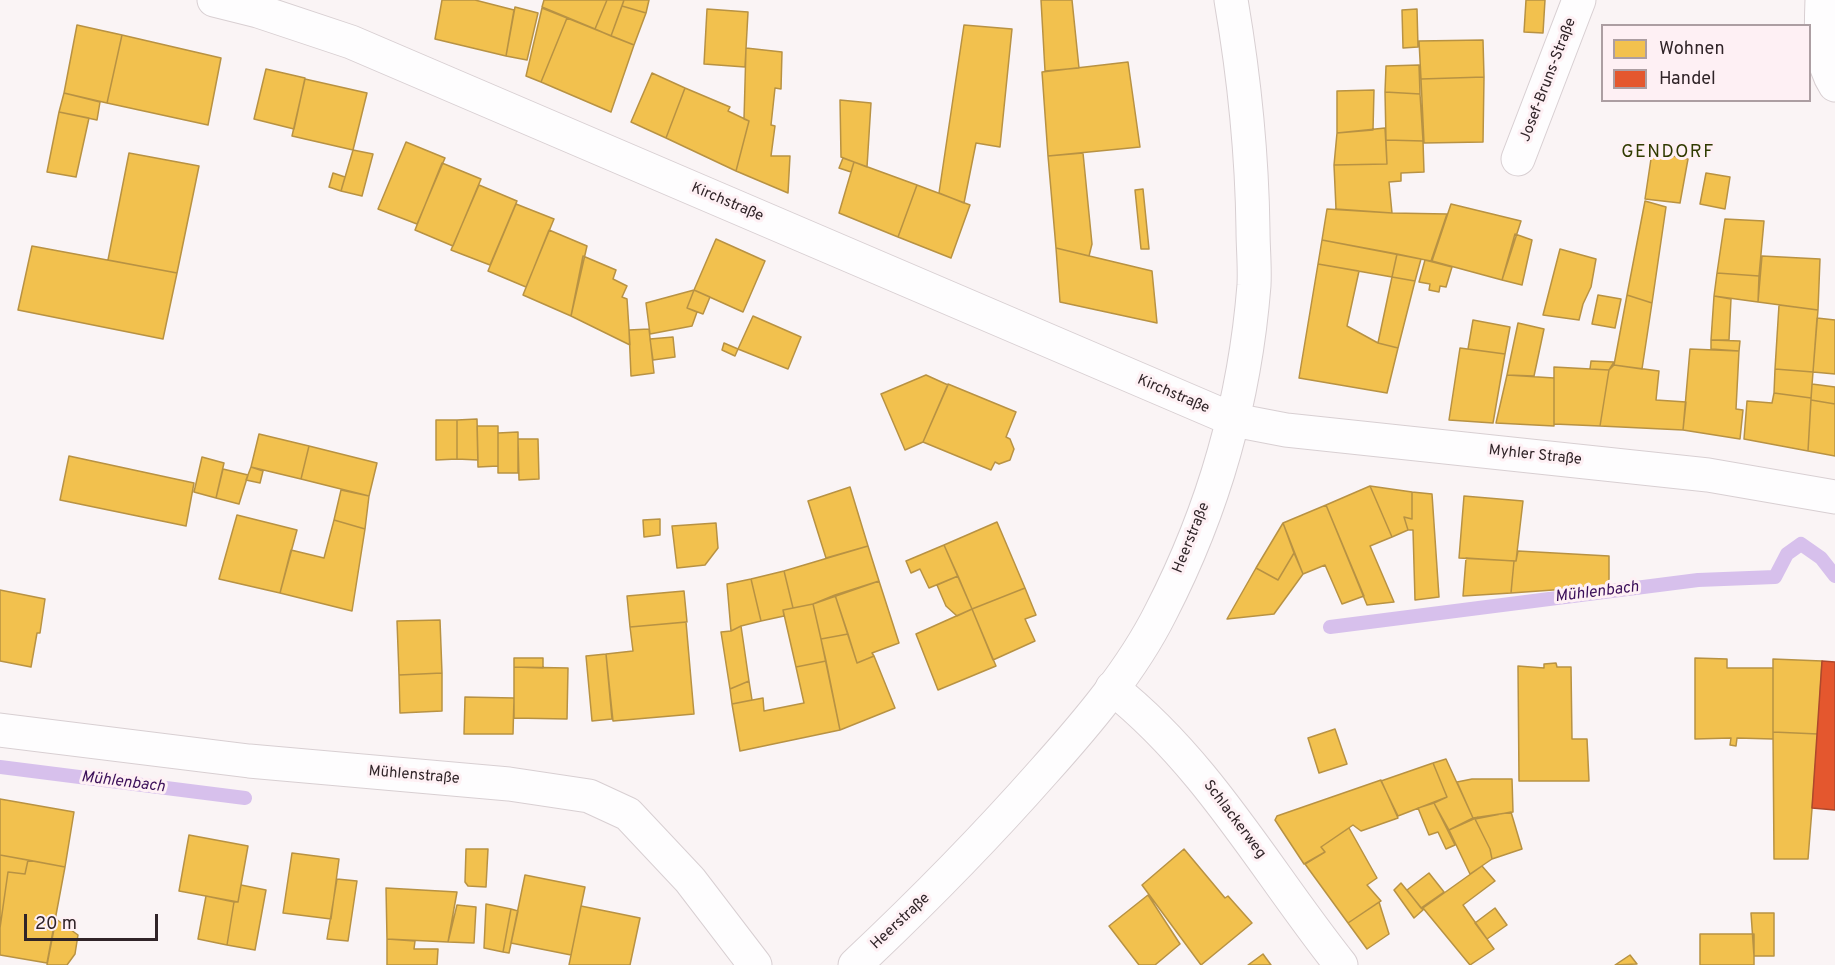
<!DOCTYPE html>
<meta charset="utf-8">
<style>
body{margin:0}
#map{position:relative;width:1835px;height:965px;overflow:hidden;background:#faf4f5;font-family:Overpass,sans-serif}
canvas{display:block}
.legend{position:absolute;left:1601px;top:24px;width:210px;height:78px;box-sizing:border-box;background:#fef0f4;border:2px solid #ac9ea2;margin:0;padding:8px 10px;list-style:none;font-size:18px;color:#302428}
.legend li{display:flex;align-items:center;gap:12px;height:30px}
.legend b{width:30px;border:2px solid #ac9ea2}
.scale{position:absolute;left:24px;top:914px;width:134px;height:27px;box-sizing:border-box;border:3px solid #302428;border-top:0;padding-left:8px;font-size:18px;line-height:21px;white-space:nowrap;color:#302428;-webkit-text-stroke:4px #fef0f4;paint-order:stroke}
</style>
<div id="map">
<canvas width="1835" height="965"></canvas>
<ul class="legend">
<li><b style="height:16px;background:#f2c14e"></b>Wohnen</li>
<li><b style="height:16px;background:#e4572e"></b>Handel</li>
</ul>
<div class="scale">20 m</div>
</div>
<script>
const c = document.querySelector('canvas').getContext('2d');
c.lineJoin = 'round';
function fillPath(path, color) {
  c.fillStyle = color;
  c.fill(path, 'evenodd');
}
function strokePath(path, color, width, dash) {
  c.strokeStyle = color;
  c.lineWidth = width;
  c.lineCap = dash ? 'butt' : 'round';
  c.setLineDash(dash || []);
  c.stroke(path);
}
function drawText(font, color, halo, rows, align = 'center') {
  c.font = font + ' Overpass,sans-serif';
  c.lineWidth = 6;
  c.setLineDash([]);
  c.textBaseline = 'middle';
  c.strokeStyle = halo;
  c.fillStyle = color;
  for (const [text, x, y, turn = 0] of rows) {
    c.save();
    c.translate(x, y);
    c.rotate((+turn || 0) * Math.PI / 180);
    c.textAlign = isNaN(turn) ? turn : align;
    if (halo) c.strokeText(text, 0, 0);
    c.fillText(text, 0, 0);
    c.restore();
  }
}
const homes = new Path2D(`
 M 442,0 L 475,0 L 514,10 L 506,56 L 435,39 Z
 M 544,0 L 607,0 L 595,29 L 542,7 Z
 M 607,0 L 624,0 L 611,36 L 595,29 Z
 M 624,0 L 649,0 L 646,13 L 622,6 Z
 M 1041,0 L 1072,0 L 1079,68 L 1045,71 Z
 M 1526,0 L 1545,0 L 1543,33 L 1524,32 Z
 M 622,6 L 646,13 L 634,45 L 611,36 Z
 M 515,7 L 538,13 L 527,60 L 506,56 Z
 M 542,8 L 567,18 L 541,82 L 526,76 Z
 M 707,9 L 748,12 L 745,67 L 704,64 Z
 M 1417,9 L 1418,47 L 1403,48 L 1402,10 Z
 M 567,18 L 634,45 L 611,112 L 541,82 Z
 M 77,25 L 122,35 L 107,103 L 64,93 Z
 M 964,25 L 1012,29 L 1000,147 L 976,143 L 964,203 L 939,193 Z
 M 122,35 L 221,58 L 208,125 L 107,103 Z
 M 1483,40 L 1484,77 L 1421,79 L 1419,41 Z
 M 746,48 L 782,52 L 781,89 L 775,88 L 771,125 L 775,126 L 771,156 L 790,156 L 788,193 L 736,171 L 749,121 L 744,119 Z
 M 1128,62 L 1140,147 L 1048,156 L 1042,72 Z
 M 1419,65 L 1420,94 L 1385,92 L 1386,66 Z
 M 266,69 L 305,78 L 294,129 L 254,119 Z
 M 652,73 L 685,88 L 666,138 L 631,122 Z
 M 1484,77 L 1483,142 L 1424,143 L 1421,79 Z
 M 305,79 L 367,93 L 353,150 L 292,136 Z
 M 685,88 L 730,107 L 728,111 L 749,121 L 736,171 L 666,138 Z
 M 1374,90 L 1373,130 L 1337,133 L 1337,91 Z
 M 1385,92 L 1420,94 L 1423,141 L 1386,140 Z
 M 64,93 L 100,102 L 97,120 L 59,112 Z
 M 840,100 L 871,103 L 867,167 L 841,157 Z
 M 59,112 L 89,118 L 76,177 L 47,172 Z
 M 1385,128 L 1387,164 L 1334,165 L 1337,133 Z
 M 1386,140 L 1423,141 L 1424,172 L 1401,173 L 1401,181 L 1389,182 L 1392,213 L 1336,209 L 1334,165 L 1387,164 Z
 M 406,142 L 445,158 L 417,224 L 378,209 Z
 M 353,150 L 373,154 L 362,196 L 341,191 Z
 M 1652,152 L 1688,159 L 1680,203 L 1645,199 Z
 M 129,153 L 199,166 L 177,273 L 108,260 Z
 M 1083,153 L 1092,244 L 1089,256 L 1056,248 L 1048,156 Z
 M 843,158 L 854,162 L 851,172 L 839,168 Z
 M 854,162 L 917,185 L 898,237 L 839,213 Z
 M 442,163 L 481,179 L 453,246 L 415,230 Z
 M 333,173 L 345,177 L 341,191 L 329,187 Z
 M 1706,173 L 1730,177 L 1725,209 L 1700,204 Z
 M 479,185 L 517,201 L 490,265 L 451,250 Z
 M 917,185 L 970,205 L 951,258 L 898,237 Z
 M 1143,189 L 1149,249 L 1141,249 L 1135,190 Z
 M 1645,201 L 1666,207 L 1652,303 L 1627,295 Z
 M 516,204 L 554,219 L 526,287 L 488,271 Z
 M 1451,204 L 1521,221 L 1502,280 L 1432,261 Z
 M 1327,209 L 1392,213 L 1447,214 L 1431,261 L 1322,240 Z
 M 1725,219 L 1764,221 L 1759,276 L 1717,273 Z
 M 549,230 L 587,246 L 571,316 L 523,295 Z
 M 1515,234 L 1532,240 L 1522,285 L 1502,280 Z
 M 716,239 L 765,261 L 743,312 L 694,290 Z
 M 1322,240 L 1397,254 L 1392,277 L 1318,264 Z
 M 32,246 L 177,273 L 163,339 L 18,310 Z
 M 1056,248 L 1152,271 L 1157,323 L 1060,302 Z
 M 1560,249 L 1596,259 L 1591,287 L 1583,304 L 1579,320 L 1543,315 Z
 M 1397,254 L 1421,259 L 1415,281 L 1392,277 Z
 M 583,256 L 616,270 L 613,279 L 627,286 L 622,297 L 627,299 L 630,345 L 571,316 Z
 M 1762,256 L 1820,259 L 1818,310 L 1758,302 Z
 M 1425,260 L 1452,267 L 1446,287 L 1440,286 L 1439,292 L 1429,290 L 1430,284 L 1419,282 Z
 M 1318,264 L 1359,271 L 1347,326 L 1378,343 L 1398,348 L 1387,393 L 1299,378 Z
 M 1717,273 L 1759,276 L 1758,302 L 1714,296 Z
 M 1392,277 L 1415,281 L 1398,348 L 1378,343 Z
 M 694,290 L 710,297 L 703,314 L 687,308 Z
 M 694,290 L 687,308 L 697,312 L 692,326 L 650,334 L 646,303 Z
 M 1598,295 L 1621,299 L 1615,328 L 1592,324 Z
 M 1627,295 L 1652,303 L 1642,369 L 1614,365 Z
 M 1714,296 L 1731,299 L 1729,340 L 1711,340 Z
 M 1779,305 L 1818,310 L 1813,372 L 1775,369 Z
 M 753,316 L 801,337 L 788,369 L 738,349 Z
 M 1817,318 L 1835,320 L 1835,374 L 1813,372 Z
 M 1473,320 L 1510,327 L 1505,354 L 1468,349 Z
 M 1518,323 L 1544,329 L 1534,376 L 1507,375 Z
 M 649,329 L 654,373 L 631,376 L 629,330 Z
 M 673,337 L 675,357 L 653,360 L 650,339 Z
 M 1711,340 L 1740,341 L 1739,351 L 1711,349 Z
 M 724,343 L 738,349 L 735,356 L 722,350 Z
 M 1460,348 L 1505,354 L 1493,423 L 1449,420 Z
 M 1690,349 L 1739,351 L 1736,409 L 1743,410 L 1740,439 L 1683,430 Z
 M 1591,361 L 1614,362 L 1609,370 L 1590,369 Z
 M 1614,365 L 1659,371 L 1656,400 L 1686,402 L 1683,430 L 1600,426 L 1609,370 Z
 M 1554,367 L 1609,370 L 1600,426 L 1554,424 Z
 M 1775,369 L 1813,372 L 1811,398 L 1774,393 Z
 M 926,375 L 948,385 L 923,442 L 905,450 L 881,394 Z
 M 1507,375 L 1554,378 L 1554,426 L 1496,423 Z
 M 948,384 L 1016,412 L 1006,437 L 1010,439 L 1014,449 L 1010,460 L 999,464 L 995,462 L 991,470 L 923,442 Z
 M 1812,384 L 1835,387 L 1835,404 L 1811,400 Z
 M 1774,393 L 1811,398 L 1808,451 L 1744,439 L 1747,401 L 1772,403 Z
 M 1811,400 L 1835,404 L 1835,456 L 1808,451 Z
 M 477,419 L 478,460 L 457,459 L 457,420 Z
 M 436,420 L 457,420 L 457,459 L 436,460 Z
 M 477,426 L 498,426 L 498,466 L 478,467 Z
 M 518,432 L 518,473 L 498,473 L 498,433 Z
 M 259,434 L 309,446 L 301,479 L 251,467 Z
 M 518,439 L 538,439 L 539,479 L 519,480 Z
 M 309,446 L 377,463 L 369,496 L 301,479 Z
 M 69,456 L 194,483 L 186,526 L 60,500 Z
 M 202,457 L 224,463 L 216,498 L 194,492 Z
 M 251,467 L 263,471 L 260,483 L 246,480 Z
 M 223,469 L 248,475 L 239,504 L 216,498 Z
 M 1370,486 L 1412,492 L 1412,519 L 1404,517 L 1408,530 L 1392,537 Z
 M 1370,486 L 1392,537 L 1370,546 L 1394,602 L 1367,605 L 1326,505 Z
 M 850,487 L 868,546 L 826,558 L 808,501 Z
 M 341,490 L 369,496 L 365,529 L 334,520 Z
 M 1412,492 L 1432,494 L 1439,597 L 1415,600 L 1413,530 L 1408,530 L 1404,517 L 1412,519 Z
 M 1464,496 L 1523,501 L 1516,561 L 1459,558 Z
 M 1326,505 L 1364,596 L 1342,604 L 1325,565 L 1303,574 L 1283,523 Z
 M 237,515 L 297,530 L 280,593 L 219,579 Z
 M 660,519 L 660,535 L 644,537 L 643,520 Z
 M 334,520 L 365,529 L 352,611 L 280,593 L 291,550 L 324,558 Z
 M 997,522 L 1025,588 L 972,609 L 944,545 Z
 M 716,523 L 718,548 L 705,565 L 677,568 L 672,526 Z
 M 1283,523 L 1294,553 L 1278,580 L 1256,568 Z
 M 944,545 L 958,576 L 929,588 L 920,569 L 911,573 L 906,561 Z
 M 868,546 L 879,581 L 813,604 L 793,608 L 784,571 Z
 M 1518,551 L 1609,556 L 1609,586 L 1511,593 L 1514,561 L 1516,561 Z
 M 1294,553 L 1303,574 L 1274,614 L 1227,619 L 1256,568 L 1278,580 Z
 M 1466,558 L 1514,561 L 1511,593 L 1463,596 Z
 M 784,571 L 793,608 L 783,610 L 784,616 L 761,621 L 751,579 Z
 M 958,576 L 972,609 L 957,616 L 946,606 L 937,585 Z
 M 751,579 L 761,621 L 741,626 L 731,631 L 727,584 Z
 M 879,581 L 899,643 L 872,653 L 874,656 L 857,663 L 835,595 Z
 M 1025,588 L 1036,615 L 1025,619 L 1035,641 L 993,660 L 972,609 Z
 M 0,590 L 45,599 L 40,633 L 37,633 L 31,667 L 0,661 Z
 M 684,591 L 687,622 L 630,627 L 627,596 Z
 M 835,595 L 848,634 L 821,639 L 813,604 Z
 M 813,604 L 826,661 L 796,667 L 783,610 Z
 M 972,609 L 996,666 L 938,690 L 916,634 Z
 M 440,620 L 442,673 L 399,675 L 397,621 Z
 M 686,622 L 694,714 L 613,721 L 606,654 L 633,651 L 630,627 Z
 M 741,626 L 749,681 L 730,689 L 721,632 L 731,631 Z
 M 848,634 L 857,663 L 874,656 L 895,708 L 840,730 L 821,639 Z
 M 606,654 L 612,719 L 592,721 L 586,656 Z
 M 514,658 L 543,658 L 543,668 L 514,667 Z
 M 1695,658 L 1727,659 L 1727,668 L 1773,668 L 1773,739 L 1737,738 L 1736,746 L 1730,745 L 1731,738 L 1695,739 Z
 M 1773,659 L 1822,661 L 1818,734 L 1773,732 Z
 M 826,661 L 840,730 L 740,751 L 732,704 L 763,698 L 764,711 L 804,703 L 796,667 Z
 M 1556,663 L 1557,667 L 1571,667 L 1572,739 L 1587,739 L 1589,781 L 1519,781 L 1518,666 L 1544,668 L 1544,664 Z
 M 514,667 L 568,668 L 567,719 L 514,718 Z
 M 442,673 L 442,711 L 400,713 L 399,675 Z
 M 749,681 L 752,700 L 732,704 L 730,689 Z
 M 465,697 L 514,698 L 513,734 L 464,734 Z
 M 1335,729 L 1347,764 L 1319,773 L 1308,738 Z
 M 1773,732 L 1818,734 L 1808,859 L 1774,859 Z
 M 1446,759 L 1473,818 L 1449,830 L 1434,803 L 1447,797 L 1433,763 Z
 M 1433,763 L 1447,797 L 1398,816 L 1381,781 Z
 M 1472,779 L 1512,779 L 1513,812 L 1473,818 L 1457,782 Z
 M 1381,780 L 1398,818 L 1361,831 L 1353,825 L 1321,847 L 1325,852 L 1304,864 L 1275,820 L 1277,816 Z
 M 0,799 L 74,812 L 65,867 L 0,855 Z
 M 1434,803 L 1455,845 L 1446,849 L 1438,832 L 1429,835 L 1418,808 Z
 M 1511,812 L 1522,849 L 1492,859 L 1490,849 L 1475,819 Z
 M 1478,817 L 1475,819 L 1490,849 L 1492,859 L 1470,874 L 1449,830 Z
 M 1349,828 L 1377,878 L 1367,885 L 1381,901 L 1348,923 L 1305,864 L 1325,852 L 1321,847 Z
 M 189,835 L 248,846 L 238,902 L 179,891 Z
 M 466,849 L 488,849 L 486,887 L 468,886 L 465,882 Z
 M 1184,849 L 1225,898 L 1228,896 L 1252,923 L 1201,965 L 1142,885 Z
 M 292,853 L 339,859 L 331,919 L 283,913 Z
 M 0,855 L 28,860 L 25,874 L 8,872 L 0,928 Z
 M 28,860 L 65,867 L 47,963 L 0,955 L 0,928 L 8,872 L 25,874 Z
 M 1482,866 L 1495,881 L 1463,905 L 1494,949 L 1470,965 L 1423,908 Z
 M 1429,873 L 1444,892 L 1421,908 L 1407,890 Z
 M 525,875 L 585,887 L 571,955 L 511,943 Z
 M 337,879 L 357,881 L 348,941 L 327,939 Z
 M 1401,883 L 1423,910 L 1414,918 L 1394,890 Z
 M 241,885 L 266,890 L 255,950 L 227,945 L 234,902 L 238,902 Z
 M 386,888 L 457,892 L 448,942 L 387,939 Z
 M 1148,895 L 1180,944 L 1155,965 L 1139,965 L 1109,926 Z
 M 206,896 L 234,902 L 227,945 L 198,939 Z
 M 1379,902 L 1389,934 L 1367,949 L 1348,923 Z
 M 486,904 L 511,909 L 503,952 L 484,948 Z
 M 457,905 L 476,907 L 474,943 L 448,942 Z
 M 581,906 L 640,918 L 630,965 L 569,965 Z
 M 1495,908 L 1507,925 L 1487,939 L 1475,923 Z
 M 511,909 L 518,911 L 509,953 L 503,952 Z
 M 1751,913 L 1774,913 L 1774,956 L 1754,956 Z
 M 56,919 L 78,935 L 75,954 L 67,965 L 47,965 Z
 M 1700,934 L 1754,934 L 1754,965 L 1700,965 Z
 M 387,939 L 415,941 L 414,949 L 438,949 L 437,965 L 387,965 Z
 M 1263,954 L 1271,965 L 1248,965 Z
 M 1630,955 L 1637,964 L 1615,965 Z`);
fillPath(homes, '#f2c14e');
strokePath(homes, '#b89243', 1.5);
const shops = new Path2D(`
 M 1822,661 L 1835,662 L 1835,810 L 1812,808 Z`);
fillPath(shops, '#e4572e');
strokePath(shops, '#ae482c', 1.5);
strokePath(new Path2D(`
 M 1330,627 L 1698,580 L 1775,577 L 1787,554 L 1801,544 L 1821,558 L 1835,576
 M 0,767 L 245,798`), '#d7c0ec', 14);
const street = new Path2D(`
 M 1822,0 C 1821,27 1819,61 1835,85
 M 1518,159 L 1579,0
 M 1112,688 C 1208,764 1266,871 1341,965
 M 0,730 L 249,761 L 509,784 L 589,796 L 628,814 L 690,880 L 755,965`);
const secondary = new Path2D(`
 M 214,0 L 258,11 L 351,42 L 1234,420 L 1286,430 L 1708,475 L 1835,497
 M 855,965 C 921,903 984,839 1044,771 C 1087,723 1132,670 1161,612 C 1213,511 1245,399 1254,285 C 1255,267 1253,248 1253,230 C 1252,153 1244,76 1231,0`);
strokePath(street, '#d8cfd2', 35);
strokePath(secondary, '#d8cfd2', 35);
strokePath(street, '#fefdfe', 33);
strokePath(secondary, '#fefdfe', 33);
drawText('15px', '#302428', '#fef0f4', [
 ["Josef-Bruns-Straße",1549,80,-69],
 ["Kirchstraße",727,203,23],
 ["Kirchstraße",1173,395,23],
 ["Myhler Straße",1535,456,6],
 ["Heerstraße",1192,538,-68],
 ["Mühlenstraße",414,776,5],
 ["Schlackerweg",1234,820,53],
 ["Heerstraße",901,922,-43]
]);
drawText('italic 16px', '#3b0f59', '#fef0f4', [
 ["Mühlenbach",1597,593,-7],
 ["Mühlenbach",123,783,7]
]);
c.letterSpacing = '1.5px';
drawText('18px', '#303a00', '#fef0f4', [
 ["GENDORF",1668,153]
]);
c.letterSpacing = '0px';
</script>
